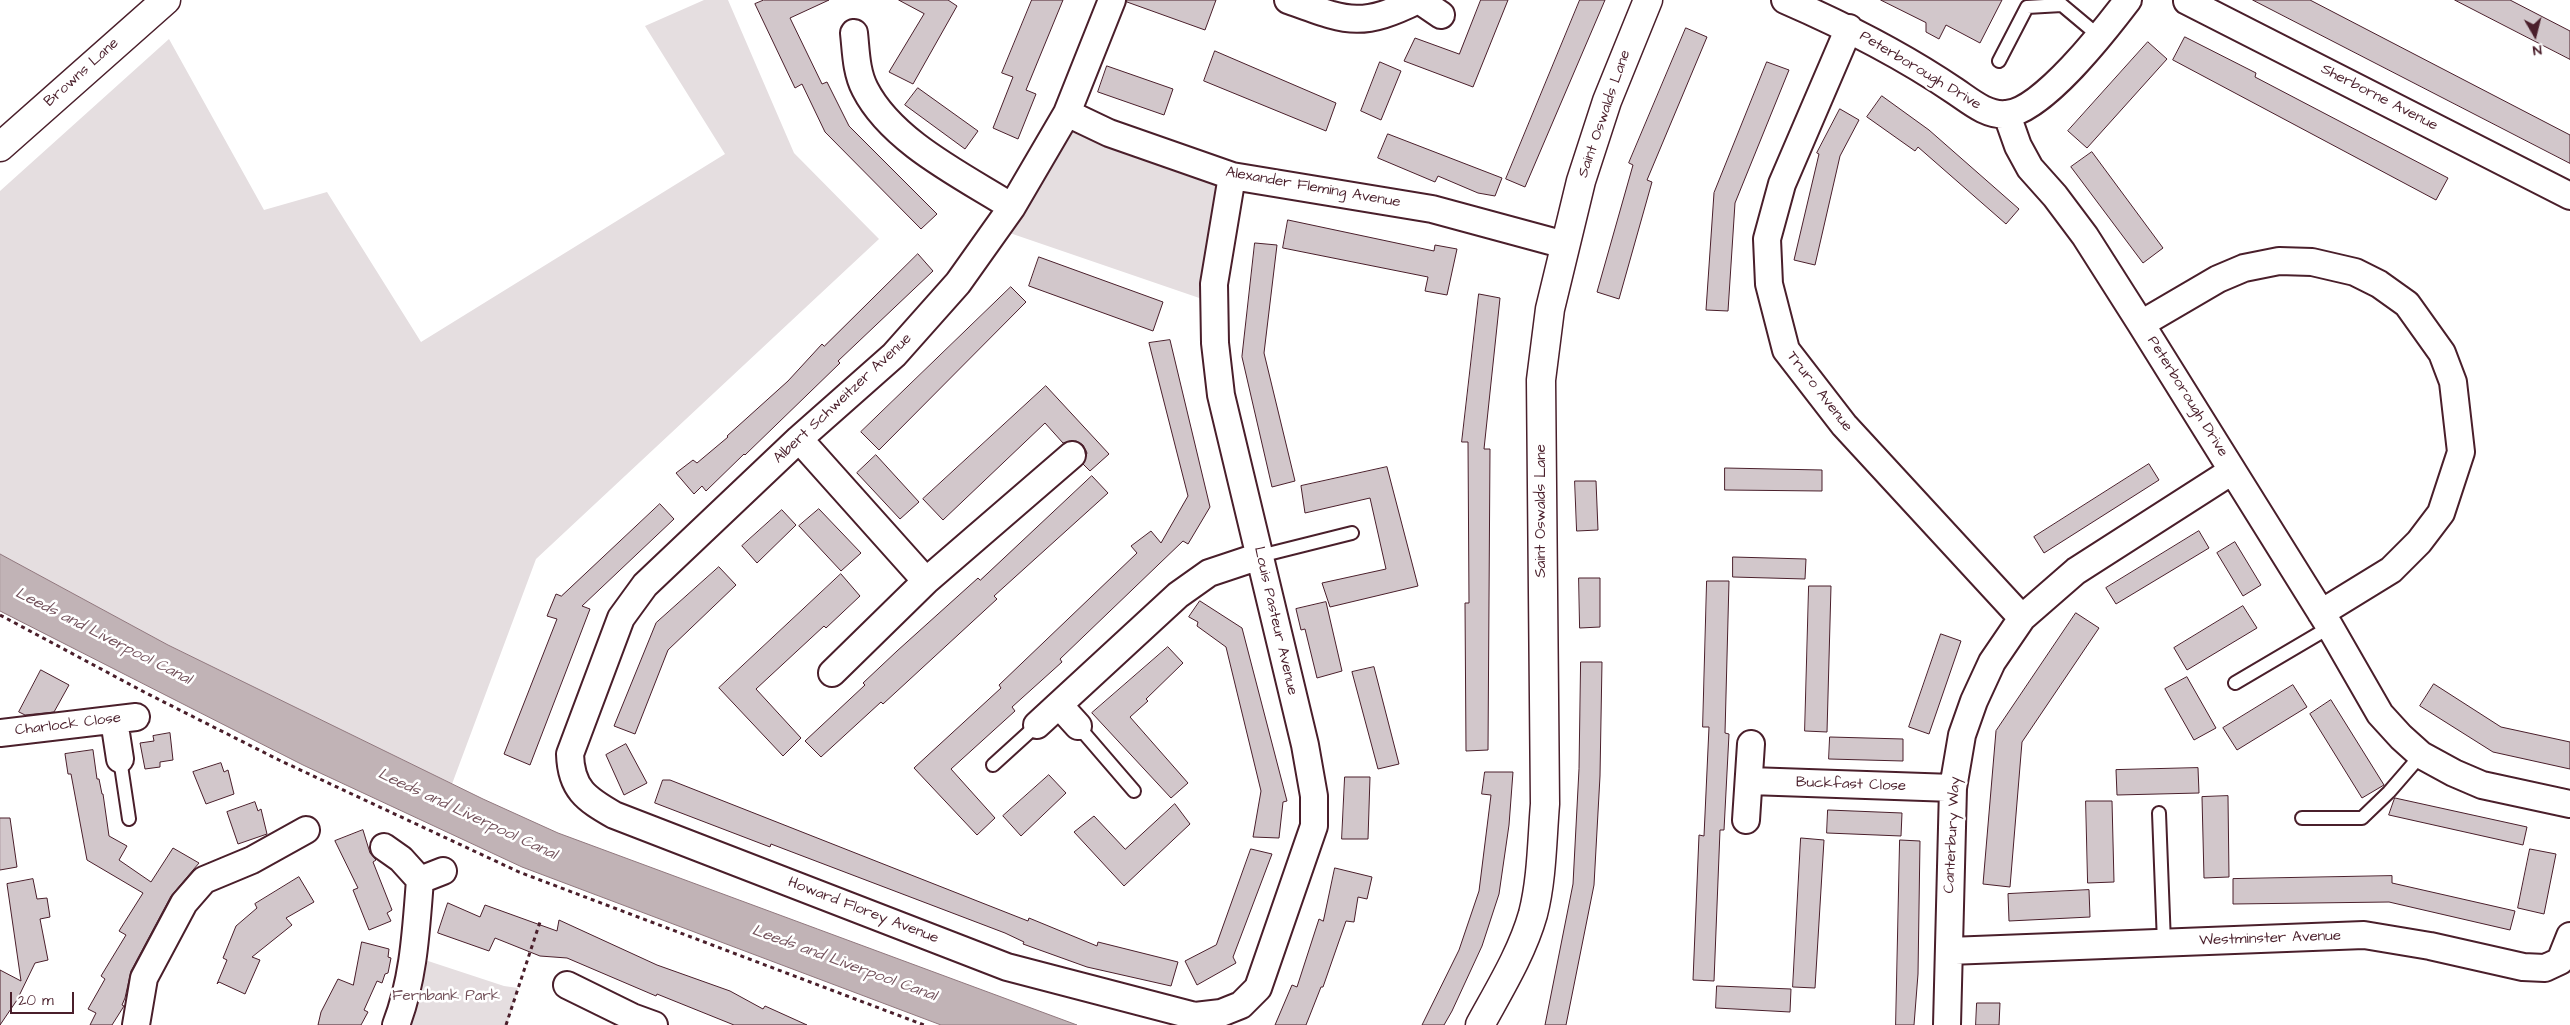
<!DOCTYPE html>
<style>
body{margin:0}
#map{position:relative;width:2570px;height:1025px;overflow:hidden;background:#fff;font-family:"Architects Daughter",sans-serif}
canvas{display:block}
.north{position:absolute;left:2510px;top:10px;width:50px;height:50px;-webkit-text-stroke:4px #fff;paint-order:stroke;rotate:172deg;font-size:14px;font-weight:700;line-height:20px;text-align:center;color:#4a1f2b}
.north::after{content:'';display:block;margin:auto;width:18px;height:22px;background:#4a1f2b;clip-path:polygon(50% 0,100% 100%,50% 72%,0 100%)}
.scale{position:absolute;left:10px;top:992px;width:64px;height:22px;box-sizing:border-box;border:2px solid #4a1f2b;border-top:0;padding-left:6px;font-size:15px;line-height:18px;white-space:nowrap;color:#4a1f2b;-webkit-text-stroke:4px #fff;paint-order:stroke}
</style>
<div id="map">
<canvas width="2570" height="1025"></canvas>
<div class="north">N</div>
<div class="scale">20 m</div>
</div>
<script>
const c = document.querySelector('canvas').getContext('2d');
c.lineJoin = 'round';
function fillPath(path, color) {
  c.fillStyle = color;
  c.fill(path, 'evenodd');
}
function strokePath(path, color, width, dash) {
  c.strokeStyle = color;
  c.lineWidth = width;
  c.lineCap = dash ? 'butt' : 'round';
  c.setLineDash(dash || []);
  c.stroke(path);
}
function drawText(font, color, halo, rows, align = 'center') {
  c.font = font + ' "Architects Daughter",sans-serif';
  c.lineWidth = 5;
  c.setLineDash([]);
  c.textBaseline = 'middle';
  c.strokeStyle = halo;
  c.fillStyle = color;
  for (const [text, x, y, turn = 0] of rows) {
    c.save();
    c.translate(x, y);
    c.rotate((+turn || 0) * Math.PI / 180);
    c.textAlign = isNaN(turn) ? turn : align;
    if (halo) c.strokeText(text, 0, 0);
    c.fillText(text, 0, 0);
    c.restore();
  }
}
fillPath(new Path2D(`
 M 704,0 L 728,0 L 794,153 L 879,239 L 536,559 L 452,784 L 168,645 L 0,554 L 0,191 L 169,39 L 264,210 L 327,192 L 421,342 L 725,154 L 645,26 Z
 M 1068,118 L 1224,180 L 1211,302 L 1001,230 Z
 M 425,960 L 504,986 L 518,988 L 507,1025 L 407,1025 Z`), '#e5dee0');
const water = new Path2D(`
 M 0,554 L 168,645 L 483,799 L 558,833 L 1077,1025 L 941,1025 L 522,867 L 303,765 L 0,611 Z`);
fillPath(water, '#c1b3b6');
strokePath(water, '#91787e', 1);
const building = new Path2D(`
 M 764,0 L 829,0 L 790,18 L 822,84 L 827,82 L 849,126 L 937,214 L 921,229 L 825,132 L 802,84 L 795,88 L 755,4 Z
 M 899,0 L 948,0 L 957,6 L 913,84 L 889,72 L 924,14 Z
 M 1032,0 L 1063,0 L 1026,90 L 1036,94 L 1018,139 L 993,128 L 1013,77 L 1002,73 Z
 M 1127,0 L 1216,0 L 1205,30 L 1127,2 Z
 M 1481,0 L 1508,0 L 1473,87 L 1404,61 L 1415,38 L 1459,54 Z
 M 1580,0 L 1605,0 L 1525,187 L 1506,179 Z
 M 1881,0 L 2002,0 L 1980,43 L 1946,25 L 1939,39 L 1926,32 L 1926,23 Z
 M 2253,0 L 2310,0 L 2570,135 L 2570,163 Z
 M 2455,0 L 2510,0 L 2570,31 L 2570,59 Z
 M 1686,28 L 1707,37 L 1647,180 L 1652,182 L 1619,299 L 1597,292 L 1633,165 L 1629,163 Z
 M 2185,37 L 2256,73 L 2255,77 L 2448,178 L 2436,200 L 2173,60 Z
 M 2148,42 L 2167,59 L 2087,148 L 2068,131 Z
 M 1215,51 L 1336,103 L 1326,131 L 1204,81 Z
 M 1380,62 L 1401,71 L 1381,120 L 1361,111 Z
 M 1767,62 L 1789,70 L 1735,203 L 1728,311 L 1706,310 L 1714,193 Z
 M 1107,66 L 1173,89 L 1164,115 L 1098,92 Z
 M 918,88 L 978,131 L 965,149 L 905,105 Z
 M 1882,96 L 1929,130 L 2019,209 L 2006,224 L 1918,147 L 1915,151 L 1867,117 Z
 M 1840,109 L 1859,120 L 1840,156 L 1815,265 L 1794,260 L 1819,154 L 1817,153 Z
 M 1388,134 L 1502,178 L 1495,196 L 1478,193 L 1438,176 L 1435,182 L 1378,158 Z
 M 2092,152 L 2163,248 L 2143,263 L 2071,167 Z
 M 1288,220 L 1434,251 L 1435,245 L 1457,249 L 1447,295 L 1425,291 L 1428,277 L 1283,248 Z
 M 1255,243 L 1277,245 L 1264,353 L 1295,481 L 1272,487 L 1242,357 Z
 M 918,254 L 933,271 L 838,361 L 840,363 L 745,455 L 744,454 L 706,491 L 702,486 L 694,494 L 676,473 L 693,460 L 697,463 L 728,437 L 727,436 L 788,381 L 822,344 L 824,346 Z
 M 1039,257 L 1163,302 L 1153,331 L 1029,286 Z
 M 1011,287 L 1026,302 L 879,450 L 861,432 Z
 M 1479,294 L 1500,298 L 1484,449 L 1490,449 L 1488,750 L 1466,751 L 1465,603 L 1469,603 L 1468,442 L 1462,442 Z
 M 1170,340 L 1210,507 L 1188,544 L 1183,541 L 1060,659 L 1062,662 L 1012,707 L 1015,711 L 951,769 L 995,818 L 977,835 L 914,768 L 1001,688 L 999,685 L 1137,553 L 1131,546 L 1151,531 L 1161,543 L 1188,496 L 1149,343 Z
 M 1046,386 L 1109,454 L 1090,471 L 1083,464 L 1087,453 L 1083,445 L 1076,441 L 1063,443 L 1045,423 L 943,520 L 923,499 Z
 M 876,455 L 919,502 L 900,519 L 857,473 Z
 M 2149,464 L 2159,480 L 2044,553 L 2034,537 Z
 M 1387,467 L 1418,586 L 1330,607 L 1322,583 L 1386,569 L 1370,498 L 1305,513 L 1301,486 Z
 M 1725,468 L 1822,470 L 1822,491 L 1725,490 Z
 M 1092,476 L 1108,493 L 994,596 L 997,599 L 883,704 L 881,702 L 821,757 L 805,741 L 865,685 L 863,683 L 897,651 L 978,578 L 980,580 Z
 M 1575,481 L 1596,481 L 1598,530 L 1577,531 Z
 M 660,504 L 674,519 L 582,606 L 590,609 L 530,765 L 504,754 L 557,619 L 547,616 L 556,594 L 561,596 Z
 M 819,509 L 861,553 L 841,571 L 799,526 Z
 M 782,510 L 796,525 L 757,563 L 742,546 Z
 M 2199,531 L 2209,548 L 2116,604 L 2106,588 Z
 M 2235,542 L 2261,585 L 2243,596 L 2217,553 Z
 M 1733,557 L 1806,559 L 1805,579 L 1733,577 Z
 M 719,567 L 736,585 L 668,650 L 635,734 L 614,726 L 656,623 Z
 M 841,574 L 860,596 L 826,628 L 824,626 L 756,689 L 801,738 L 783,756 L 719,688 Z
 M 1579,578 L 1600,578 L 1600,627 L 1580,628 Z
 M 1707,581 L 1729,581 L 1725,733 L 1729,734 L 1724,830 L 1720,830 L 1714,981 L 1693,980 L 1699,835 L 1704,836 L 1709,727 L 1703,727 Z
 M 1809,586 L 1831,586 L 1827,732 L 1805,731 Z
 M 1200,601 L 1242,628 L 1287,801 L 1283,802 L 1279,838 L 1253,837 L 1261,791 L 1226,647 L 1197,626 L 1198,622 L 1189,617 Z
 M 1326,602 L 1342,671 L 1317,678 L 1305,629 L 1301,630 L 1296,609 Z
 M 2243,606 L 2257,628 L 2187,670 L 2174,648 Z
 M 2076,613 L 2099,628 L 2022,742 L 2010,887 L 1983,884 L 1996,731 Z
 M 1941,634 L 1961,641 L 1929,734 L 1909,727 Z
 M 1168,647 L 1183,663 L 1146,699 L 1148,701 L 1130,717 L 1188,783 L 1171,798 L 1092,713 Z
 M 1581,662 L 1602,662 L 1600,776 L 1594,885 L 1566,1025 L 1545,1025 L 1573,884 L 1579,769 Z
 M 1374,667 L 1399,764 L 1378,769 L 1352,672 Z
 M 41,670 L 69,685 L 54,712 L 25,715 L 19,712 Z
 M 2187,677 L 2216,728 L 2194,740 L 2165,689 Z
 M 2434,684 L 2501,727 L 2570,742 L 2570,769 L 2493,752 L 2420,706 Z
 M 2293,685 L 2307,707 L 2237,750 L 2223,728 Z
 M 2331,700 L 2384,785 L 2362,798 L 2310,714 Z
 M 170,733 L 173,760 L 160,762 L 160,767 L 145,769 L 140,743 L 154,741 L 153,736 Z
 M 1830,737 L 1903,739 L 1903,761 L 1829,759 Z
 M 626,744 L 647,783 L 624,795 L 606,755 Z
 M 93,750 L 97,779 L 99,779 L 102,794 L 103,794 L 109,836 L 127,846 L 119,860 L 151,882 L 173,848 L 199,863 L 171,896 L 131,971 L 125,998 L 122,1005 L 124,1006 L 112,1025 L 90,1025 L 96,1013 L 88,1009 L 105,979 L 101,976 L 126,935 L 119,931 L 143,893 L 87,860 L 71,774 L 68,774 L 65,754 Z
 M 221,763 L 224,772 L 228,770 L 234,794 L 206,804 L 193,772 Z
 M 2198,768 L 2199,793 L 2117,795 L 2116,770 Z
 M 1485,772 L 1513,772 L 1509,825 L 1499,894 L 1482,946 L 1452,1011 L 1444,1025 L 1422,1025 L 1459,950 L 1479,891 L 1491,795 L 1482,794 Z
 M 1049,775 L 1066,793 L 1021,836 L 1003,816 Z
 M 1345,777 L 1370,777 L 1368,839 L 1342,839 Z
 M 663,780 L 670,780 L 1028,921 L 1029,918 L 1097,946 L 1098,942 L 1178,962 L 1171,986 L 1087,967 L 1023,944 L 1024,942 L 1005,933 L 771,844 L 770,847 L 655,803 Z
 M 2228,796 L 2229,877 L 2204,878 L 2202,797 Z
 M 2395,798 L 2527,827 L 2523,845 L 2389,815 Z
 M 2086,801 L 2112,801 L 2114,882 L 2088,883 Z
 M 255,802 L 258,811 L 261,809 L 267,834 L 238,844 L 227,812 Z
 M 1175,804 L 1190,824 L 1124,886 L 1074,832 L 1094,816 L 1125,849 Z
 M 1828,810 L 1902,813 L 1901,836 L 1827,833 Z
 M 0,818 L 10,818 L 17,867 L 0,870 Z
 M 363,830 L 370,853 L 376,860 L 373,862 L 392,910 L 387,913 L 391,921 L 369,930 L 353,890 L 358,888 L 335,841 Z
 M 1801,838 L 1824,840 L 1815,988 L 1793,987 Z
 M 1900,840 L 1920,841 L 1918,974 L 1914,1025 L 1896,1025 Z
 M 1251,849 L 1272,854 L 1233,957 L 1236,963 L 1197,985 L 1185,961 L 1216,945 Z
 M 2530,849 L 2556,854 L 2544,914 L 2518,908 Z
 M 1335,868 L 1372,877 L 1367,899 L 1358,897 L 1354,922 L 1346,921 L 1323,987 L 1321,987 L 1306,1025 L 1275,1025 L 1292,985 L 1297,987 L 1319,919 L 1323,921 Z
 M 2392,876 L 2392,883 L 2515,911 L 2510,930 L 2389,902 L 2233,904 L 2233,879 Z
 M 299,877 L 314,902 L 286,918 L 292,925 L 252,957 L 260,960 L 245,994 L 219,982 L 217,984 L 227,960 L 223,958 L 236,926 L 257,908 L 255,904 Z
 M 33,879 L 37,899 L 47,898 L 50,917 L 40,919 L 48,960 L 35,963 L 17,1000 L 0,1025 L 0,970 L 21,981 L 7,884 Z
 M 2089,890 L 2090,917 L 2009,921 L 2008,894 Z
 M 448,903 L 480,917 L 485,905 L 557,931 L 559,920 L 657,965 L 730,991 L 763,1009 L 765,1006 L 807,1025 L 734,1025 L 657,994 L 656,996 L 567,958 L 540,956 L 495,938 L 489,951 L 438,933 Z
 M 362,942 L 389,949 L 388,957 L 391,958 L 388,973 L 385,974 L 382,983 L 377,981 L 364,1010 L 368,1012 L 361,1025 L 318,1025 L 321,1012 L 338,979 L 353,985 Z
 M 1717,986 L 1791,989 L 1790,1012 L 1716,1008 Z
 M 1977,1003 L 2000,1003 L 1999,1025 L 1976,1025 Z`);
fillPath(building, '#d2c7cb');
strokePath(building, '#4a1f2b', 1);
const service = new Path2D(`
 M 1999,61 L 2027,7 L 2062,5 L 2099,36
 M 1260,556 L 1352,533
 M 2235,683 L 2330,627
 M 1078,726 L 1134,791
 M 120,759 L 129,819
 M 993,765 L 1037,725
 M 2159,813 L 2164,943
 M 2302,818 L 2362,818 L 2389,792 L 2421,755`);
const minor = new Path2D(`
 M 1112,0 L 1067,113 L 1012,207 L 958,283 L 894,355 L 799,439 L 645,585 L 621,618 L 570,754 C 571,789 586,799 614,815 L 1007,967 L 1195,1016 L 1221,1013 L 1241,1005 L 1258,988 L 1314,826 L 1314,796 L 1305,745 L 1221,395 L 1215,343 L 1214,284 L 1232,176
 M 1288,0 C 1347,21 1359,29 1418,0
 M 1419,0 L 1441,15
 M 1785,0 C 1845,26 1902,55 1955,91 C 1970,101 1987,116 2006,114 C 2042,112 2106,29 2128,0
 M 2187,1 L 2570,196
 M 1849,28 L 1782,184 L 1767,239 L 1769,284 L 1786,350 L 1844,425 L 2022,618
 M 854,33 C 856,51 856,72 865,89 C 892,142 963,176 1012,207
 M 1067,113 L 1109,133 L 1232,176 L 1432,209 L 1565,245
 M 2007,115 L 2018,146 L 2030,168 L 2055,196 L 2085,236 L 2141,324 L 2330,627 L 2380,714 L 2401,737 L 2421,755 L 2454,773 L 2482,785 L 2570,804
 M 2141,324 L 2218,279 L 2244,268 L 2279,261 L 2312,262 L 2355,272 L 2379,284 L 2407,304 L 2442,353 L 2453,382 L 2461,452 L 2441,513 L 2419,542 L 2391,570 L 2321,613
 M 799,439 L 926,581
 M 832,673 L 926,581 L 1072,455
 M 1059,705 L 1078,726
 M 114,720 L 120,759
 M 1037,725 L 1178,595 L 1209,573 L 1260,556
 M 0,733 L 136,717
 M 1750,781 L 1953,788
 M 1746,820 L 1751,744
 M 384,847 L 401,859 L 420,880 C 416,930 414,978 396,1025
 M 420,880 L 443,871
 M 1949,951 L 2364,935 L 2430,946 L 2523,967 L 2545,968 L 2560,961 L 2570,936
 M 567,985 L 632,1017 L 654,1025
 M 136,1025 L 144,978 L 184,903 L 204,880 L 252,860 L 306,830
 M 1947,1025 L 1953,788 L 1962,735 L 1974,701 L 1992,662 L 2022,618 L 2076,571 L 2232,471`);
const tertiary = new Path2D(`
 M 0,147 L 166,0
 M 1480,1025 C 1499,990 1522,953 1533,914 C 1542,879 1542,840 1545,804 L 1541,380 L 1550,309 L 1581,181 L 1607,101 L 1648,0`);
strokePath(service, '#4a1f2b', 16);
strokePath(minor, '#4a1f2b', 30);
strokePath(tertiary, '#4a1f2b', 31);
strokePath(new Path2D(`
 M 0,615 L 146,693 L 279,760 L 519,872 L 924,1025
 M 506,1025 L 541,919`), '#4a1f2b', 3, [4, 4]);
strokePath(service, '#fff', 12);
strokePath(minor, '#fff', 26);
strokePath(tertiary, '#fff', 28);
drawText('15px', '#4a1f2b', '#fff', [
 ["Peterborough Drive",1920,71,31],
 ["Browns Lane",82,73,-42],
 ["Sherborne Avenue",2379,98,27],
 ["Saint Oswalds Lane",1605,114,-71],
 ["Alexander Fleming Avenue",1313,188,10],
 ["Truro Avenue",1819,392,52],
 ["Peterborough Drive",2187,397,58],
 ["Albert Schweitzer Avenue",843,399,-43],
 ["Saint Oswalds Lane",1542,511,-90],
 ["Louis Pasteur Avenue",1275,621,77],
 ["Charlock Close",68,725,-7],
 ["Buckfast Close",1851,785,2],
 ["Canterbury Way",1953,835,-87],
 ["Howard Florey Avenue",863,911,21],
 ["Westminster Avenue",2270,939,-2]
]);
drawText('15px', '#714f58', '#fff', [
 ["Fernbank Park",446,997]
]);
drawText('italic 16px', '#74535c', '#fff', [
 ["Leeds and Liverpool Canal",103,637,27],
 ["Leeds and Liverpool Canal",467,815,25],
 ["Leeds and Liverpool Canal",844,964,20]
]);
</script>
